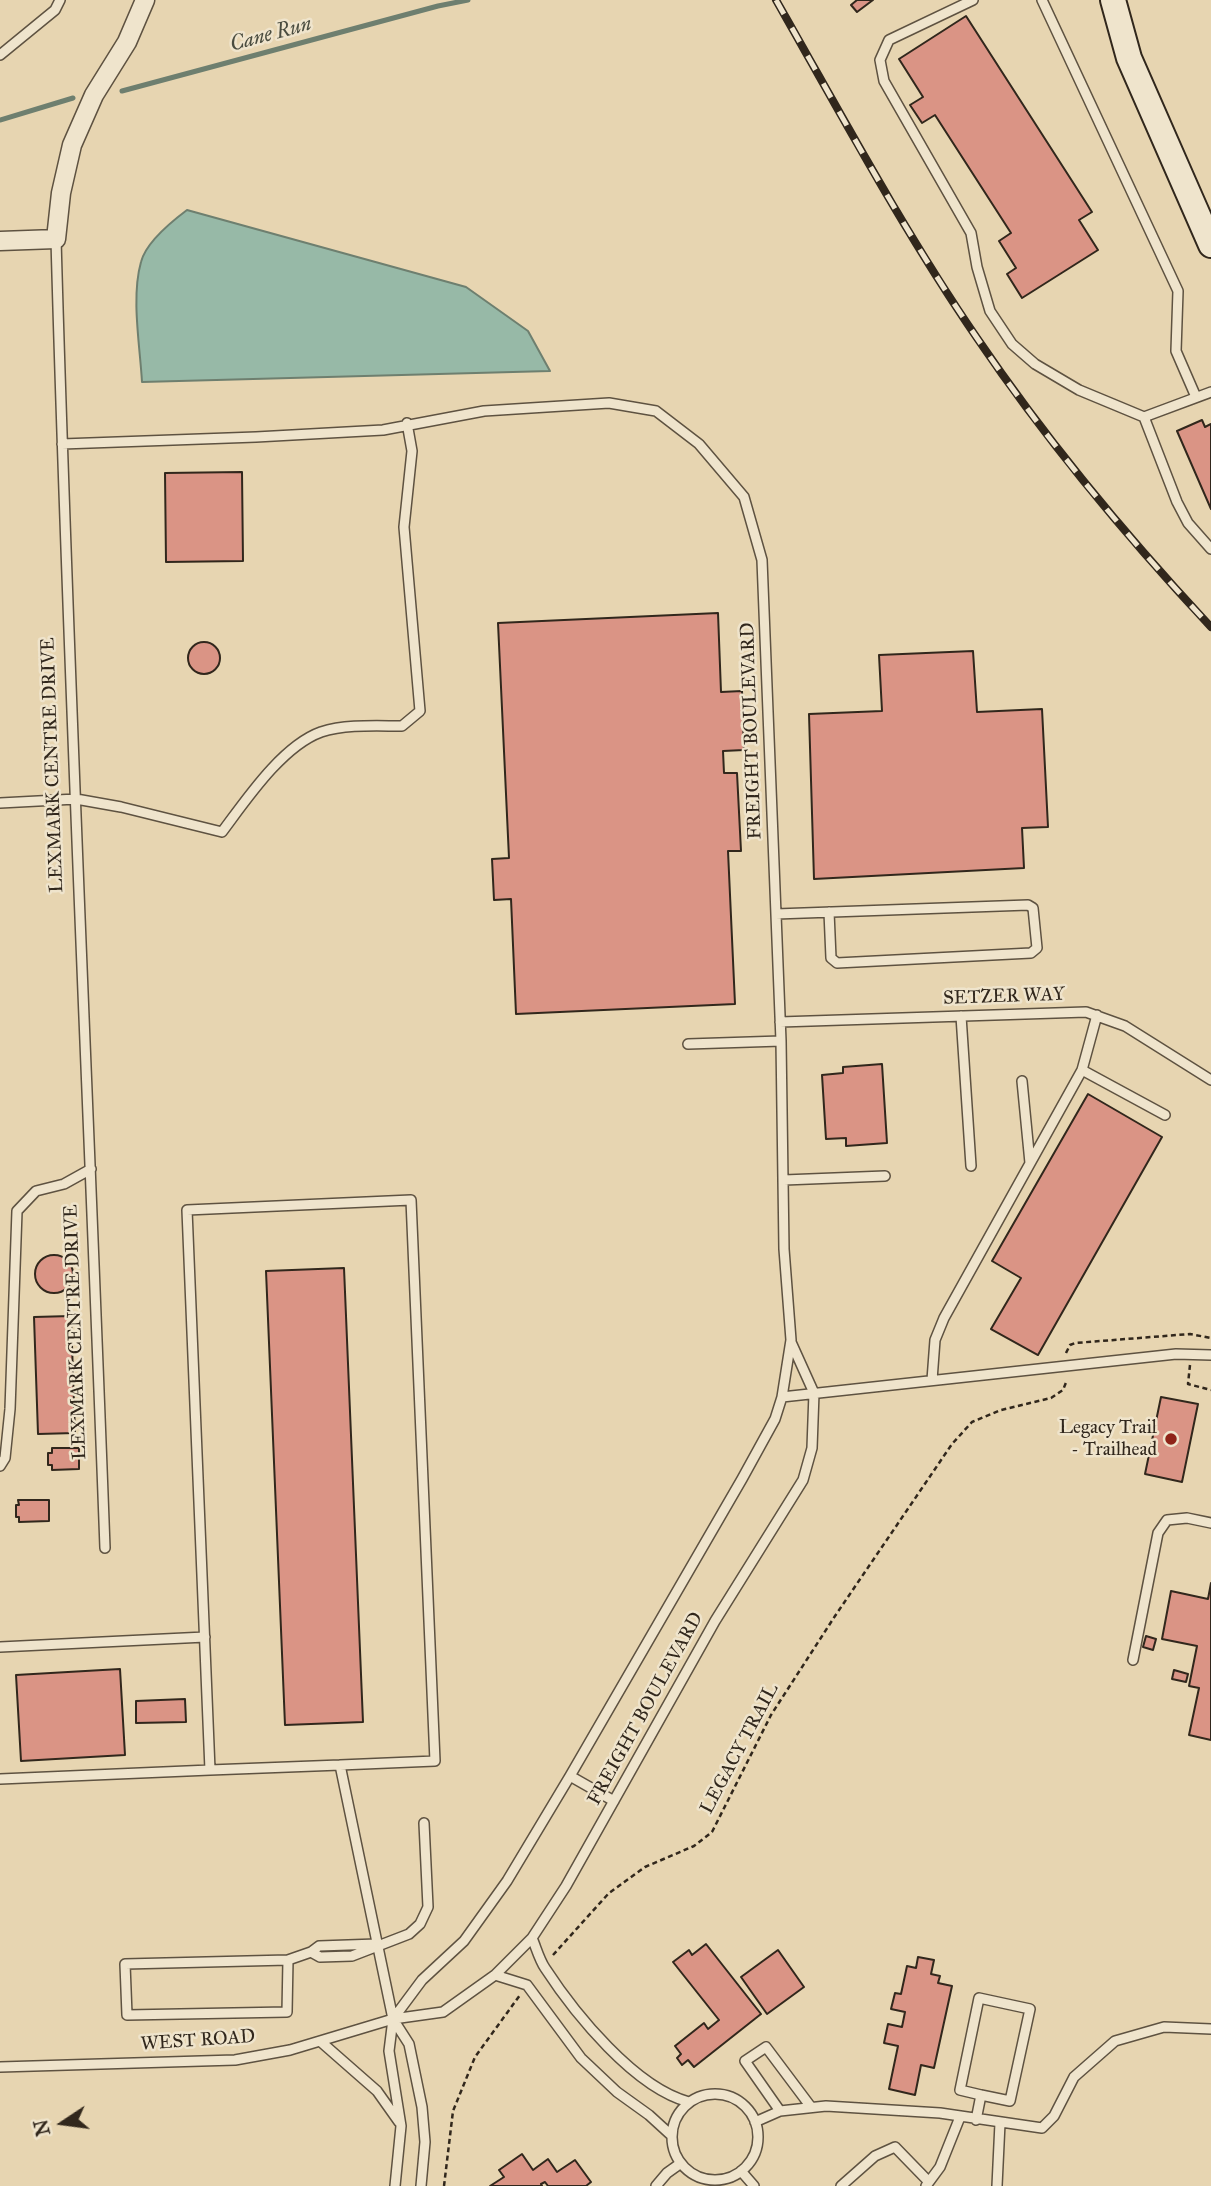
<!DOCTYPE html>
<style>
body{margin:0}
#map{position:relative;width:1211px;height:2186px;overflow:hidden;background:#e7d5b1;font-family:"IM FELL Great Primer",serif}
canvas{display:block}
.north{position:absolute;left:28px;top:2088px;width:70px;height:70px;-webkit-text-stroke:5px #efe4cc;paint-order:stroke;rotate:257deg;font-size:19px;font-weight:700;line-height:28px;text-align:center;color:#31271c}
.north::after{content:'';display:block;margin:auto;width:24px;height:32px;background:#31271c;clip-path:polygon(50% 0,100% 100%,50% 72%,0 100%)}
</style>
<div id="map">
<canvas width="1211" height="2186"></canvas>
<div class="north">N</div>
</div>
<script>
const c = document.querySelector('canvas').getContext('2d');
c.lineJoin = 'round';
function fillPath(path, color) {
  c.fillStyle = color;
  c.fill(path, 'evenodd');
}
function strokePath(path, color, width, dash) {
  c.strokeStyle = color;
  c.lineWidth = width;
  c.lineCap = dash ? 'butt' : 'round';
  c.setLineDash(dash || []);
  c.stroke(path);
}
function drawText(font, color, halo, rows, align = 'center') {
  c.font = font + ' "IM FELL Great Primer",serif';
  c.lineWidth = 5;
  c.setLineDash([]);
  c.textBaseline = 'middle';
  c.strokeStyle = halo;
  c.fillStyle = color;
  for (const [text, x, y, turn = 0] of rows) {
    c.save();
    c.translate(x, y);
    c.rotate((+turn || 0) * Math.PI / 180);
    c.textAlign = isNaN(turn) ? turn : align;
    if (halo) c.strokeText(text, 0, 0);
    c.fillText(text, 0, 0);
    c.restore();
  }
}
const water = new Path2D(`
 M 187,210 L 466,287 L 528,331 L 550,371 L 142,382 C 140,346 131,297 141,262 C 146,242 171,222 187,210 Z`);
fillPath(water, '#97b9a7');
strokePath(water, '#6e7f6f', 2);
strokePath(new Path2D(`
 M 122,91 L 438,6 L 468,0
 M 0,120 L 73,98`), '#6e7f6f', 5);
const building = new Path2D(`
 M 857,0 L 873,0 L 857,12 L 851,5 Z
 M 966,16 L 1092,212 L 1079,220 L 1098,250 L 1022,298 L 1007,274 L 1016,268 L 999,241 L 1011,233 L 935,115 L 922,123 L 910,105 L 923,97 L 899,59 Z
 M 1202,420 L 1205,427 L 1211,424 L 1211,509 L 1177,431 Z
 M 242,472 L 243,561 L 166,562 L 165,473 Z
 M 718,613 L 721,692 L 742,691 L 744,750 L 723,751 L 724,773 L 737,773 L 741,851 L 728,851 L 735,1004 L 516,1014 L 511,899 L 494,900 L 492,859 L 509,858 L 498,623 Z
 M188 658a16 16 0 1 1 32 0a16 16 0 1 1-32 0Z
 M 973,651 L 977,712 L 1042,709 L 1048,827 L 1022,828 L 1024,868 L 814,879 L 809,714 L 882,711 L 879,655 Z
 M 882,1064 L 887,1143 L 846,1146 L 846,1138 L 826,1139 L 822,1075 L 843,1073 L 843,1067 Z
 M 1088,1094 L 1162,1137 L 1038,1355 L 991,1329 L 1021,1278 L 992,1261 Z
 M35 1274a19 19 0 1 1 38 0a19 19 0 1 1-38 0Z
 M 344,1268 L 363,1722 L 285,1725 L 266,1271 Z
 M 71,1316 L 75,1433 L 38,1434 L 34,1317 Z
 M 1161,1397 L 1198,1404 L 1182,1482 L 1145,1474 Z
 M 52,1448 L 79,1448 L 79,1469 L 52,1470 L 52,1465 L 48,1465 L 48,1453 L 52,1453 Z
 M 18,1500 L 49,1500 L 49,1521 L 19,1522 L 19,1517 L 16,1517 L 16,1505 L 19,1505 Z
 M 1211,1583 L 1211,1740 L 1189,1735 L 1199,1688 L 1189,1686 L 1197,1646 L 1162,1639 L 1171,1591 L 1208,1599 Z
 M 1146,1636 L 1156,1639 L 1153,1650 L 1143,1647 Z
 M 120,1669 L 125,1755 L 21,1761 L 16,1675 Z
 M 1174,1670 L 1188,1674 L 1186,1682 L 1172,1679 Z
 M 185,1699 L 186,1722 L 136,1723 L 136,1701 Z
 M 706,1944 L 761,2014 L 694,2067 L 688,2060 L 682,2065 L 677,2058 L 681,2054 L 675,2046 L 704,2023 L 708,2029 L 719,2020 L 673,1962 L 689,1950 L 692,1955 Z
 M 778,1950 L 804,1987 L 767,2014 L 741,1977 Z
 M 918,1957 L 934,1960 L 931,1974 L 940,1976 L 938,1983 L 952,1986 L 934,2068 L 921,2065 L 915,2095 L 889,2089 L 898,2046 L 884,2043 L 888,2024 L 902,2027 L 905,2012 L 891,2009 L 895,1993 L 901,1994 L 907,1966 L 916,1968 Z
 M 522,2154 L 533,2170 L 548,2159 L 557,2172 L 575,2160 L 591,2182 L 586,2186 L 548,2186 L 545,2182 L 541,2184 L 542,2186 L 490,2186 L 504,2177 L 499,2170 Z`);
fillPath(building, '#da9485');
strokePath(building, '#31271c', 2);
const service = new Path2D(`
 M 973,0 L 889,40 L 880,60 L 884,81 L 971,233 L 977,267 L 990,311 L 1012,344 L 1035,364 L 1079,390 L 1144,417 L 1211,392
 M 1042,0 L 1178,291 L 1176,351 L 1196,397
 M 0,55 L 55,10 L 60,0
 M 56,239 C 68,675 89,1112 105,1548
 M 1144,417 L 1177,502 L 1188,523 L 1211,549
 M 62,444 L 256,437 L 383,430 L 484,411 L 609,403 L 656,411 L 699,444 L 744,497 L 762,560 L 781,1041 L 784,1249 L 791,1340 L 782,1397 L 775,1419 L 742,1479 L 570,1776 L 507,1881 L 464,1941 L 422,1980 L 393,2019 L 389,2051 L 401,2126 L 395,2186
 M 0,803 L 76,799 L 121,807 L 222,832 C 246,800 282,746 321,732 C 346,724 376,726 402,726 L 420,711 L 404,527 L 412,451 L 407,423
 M 776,914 L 1028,905 L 1033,908 L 1037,948 L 1031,953 L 837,963 L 831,958 L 829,912
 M 961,1016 L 971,1166
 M 780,1022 L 1086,1012 L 1125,1026 L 1211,1080
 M 688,1044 L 781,1041
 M 1082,1070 L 1165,1115
 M 1022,1081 L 1030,1163
 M 784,1180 L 885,1176
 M 932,1380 L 935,1340 L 944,1318 L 1082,1070 L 1097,1015
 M 782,1397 L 1176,1354 L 1211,1355
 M 0,1466 L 5,1458 L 10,1409 L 17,1211 L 36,1191 L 64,1184 L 91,1169
 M 0,1647 L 205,1637
 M 1133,1660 L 1158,1533 L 1167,1520 L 1187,1518 L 1211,1523
 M 340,1765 L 435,1761 L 411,1200 L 187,1210 L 210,1770 L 340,1765 L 393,2019 L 409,2044 L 422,2107 L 425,2142 L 421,2186
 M 570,1776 L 614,1801
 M 0,1779 L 210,1770
 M 532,1938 C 536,1947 539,1959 545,1968 C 575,2014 635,2088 689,2102
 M 377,1944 L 319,1946 L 311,1952 L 320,1957 L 352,1956 L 409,1934 L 420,1924 L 428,1907 L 424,1823
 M 288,1960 L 287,2012 L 127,2015 L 125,1964 L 288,1960 L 311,1952
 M 495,1975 L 527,1985 L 581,2058 L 617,2092 L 649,2115 L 672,2136
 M 320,2041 L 377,2091 L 399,2122
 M 0,2067 L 235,2060 L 290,2050 L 393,2019 L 443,2012 L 495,1975 L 532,1938 L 566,1886 L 715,1621 L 803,1480 L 812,1448 L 814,1393 L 791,1342
 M672 2137a43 43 0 1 1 86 0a43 43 0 1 1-86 0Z
 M 780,2111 L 745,2061 L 766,2047 L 811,2107
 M 976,2120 L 981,2095 L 1010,2101 L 1030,2009 L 979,1998 L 960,2090 L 981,2095
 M 755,2122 L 780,2111 L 826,2106 L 940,2113 L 1042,2128 L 1054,2116 L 1074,2077 L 1115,2041 L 1164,2027 L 1211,2029
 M 741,2171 L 754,2186
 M 656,2186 L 667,2173 L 681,2163
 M 841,2186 L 875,2156 L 895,2147 L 929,2182
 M 926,2186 L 940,2167 L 960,2117
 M 997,2186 L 1000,2123`);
const minor = new Path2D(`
 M 0,241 L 56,239 L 61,193 L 72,145 L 94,95 L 127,42 L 145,0`);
const secondary = new Path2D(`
 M 1113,0 L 1129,58 L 1211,245`);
strokePath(service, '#5e5241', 12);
strokePath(minor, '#5e5241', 21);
strokePath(secondary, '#31271c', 28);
strokePath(new Path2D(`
 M 1066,1353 L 1070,1345 L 1075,1343 L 1190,1334 L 1211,1338
 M 1190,1365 L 1188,1384 L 1211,1390
 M 553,1955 L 609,1893 L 645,1867 L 694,1846 L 712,1832 L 771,1715 L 835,1616 L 952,1444 L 972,1422 L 1001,1410 L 1051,1398 L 1063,1390 L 1067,1380
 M 444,2186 L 453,2111 L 475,2057 L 520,1995`), '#31271c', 2.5, [5, 3.5]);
strokePath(service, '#efe4cc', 9);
strokePath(minor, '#efe4cc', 18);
strokePath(secondary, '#efe4cc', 24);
const rail = new Path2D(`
 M 776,0 C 841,114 903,230 977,338 C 1047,441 1126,536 1211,627`);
strokePath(rail, '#31271c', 8);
strokePath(rail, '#efe4cc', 5, [16]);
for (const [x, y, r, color] of [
 [1171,1439,7,"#8f2418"]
]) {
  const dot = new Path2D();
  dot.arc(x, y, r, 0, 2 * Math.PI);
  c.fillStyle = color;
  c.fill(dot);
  strokePath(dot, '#efe4cc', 2.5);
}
drawText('19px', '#31271c', '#efe4cc', [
 ["FREIGHT BOULEVARD",752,731,-92],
 ["LEXMARK CENTRE DRIVE",53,765,-92],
 ["SETZER WAY",1004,997,-2],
 ["LEXMARK CENTRE DRIVE",76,1332,-92],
 ["FREIGHT BOULEVARD",646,1709,-61],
 ["LEGACY TRAIL",740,1749,-62],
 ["WEST ROAD",198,2041,-4]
]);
drawText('19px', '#31271c', '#efe4cc', [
 ["Legacy Trail",1157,1428],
 ["- Trailhead",1157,1450]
], 'right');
drawText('italic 21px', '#4a4c3f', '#efe4cc', [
 ["Cane Run",271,35,-15]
]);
</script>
